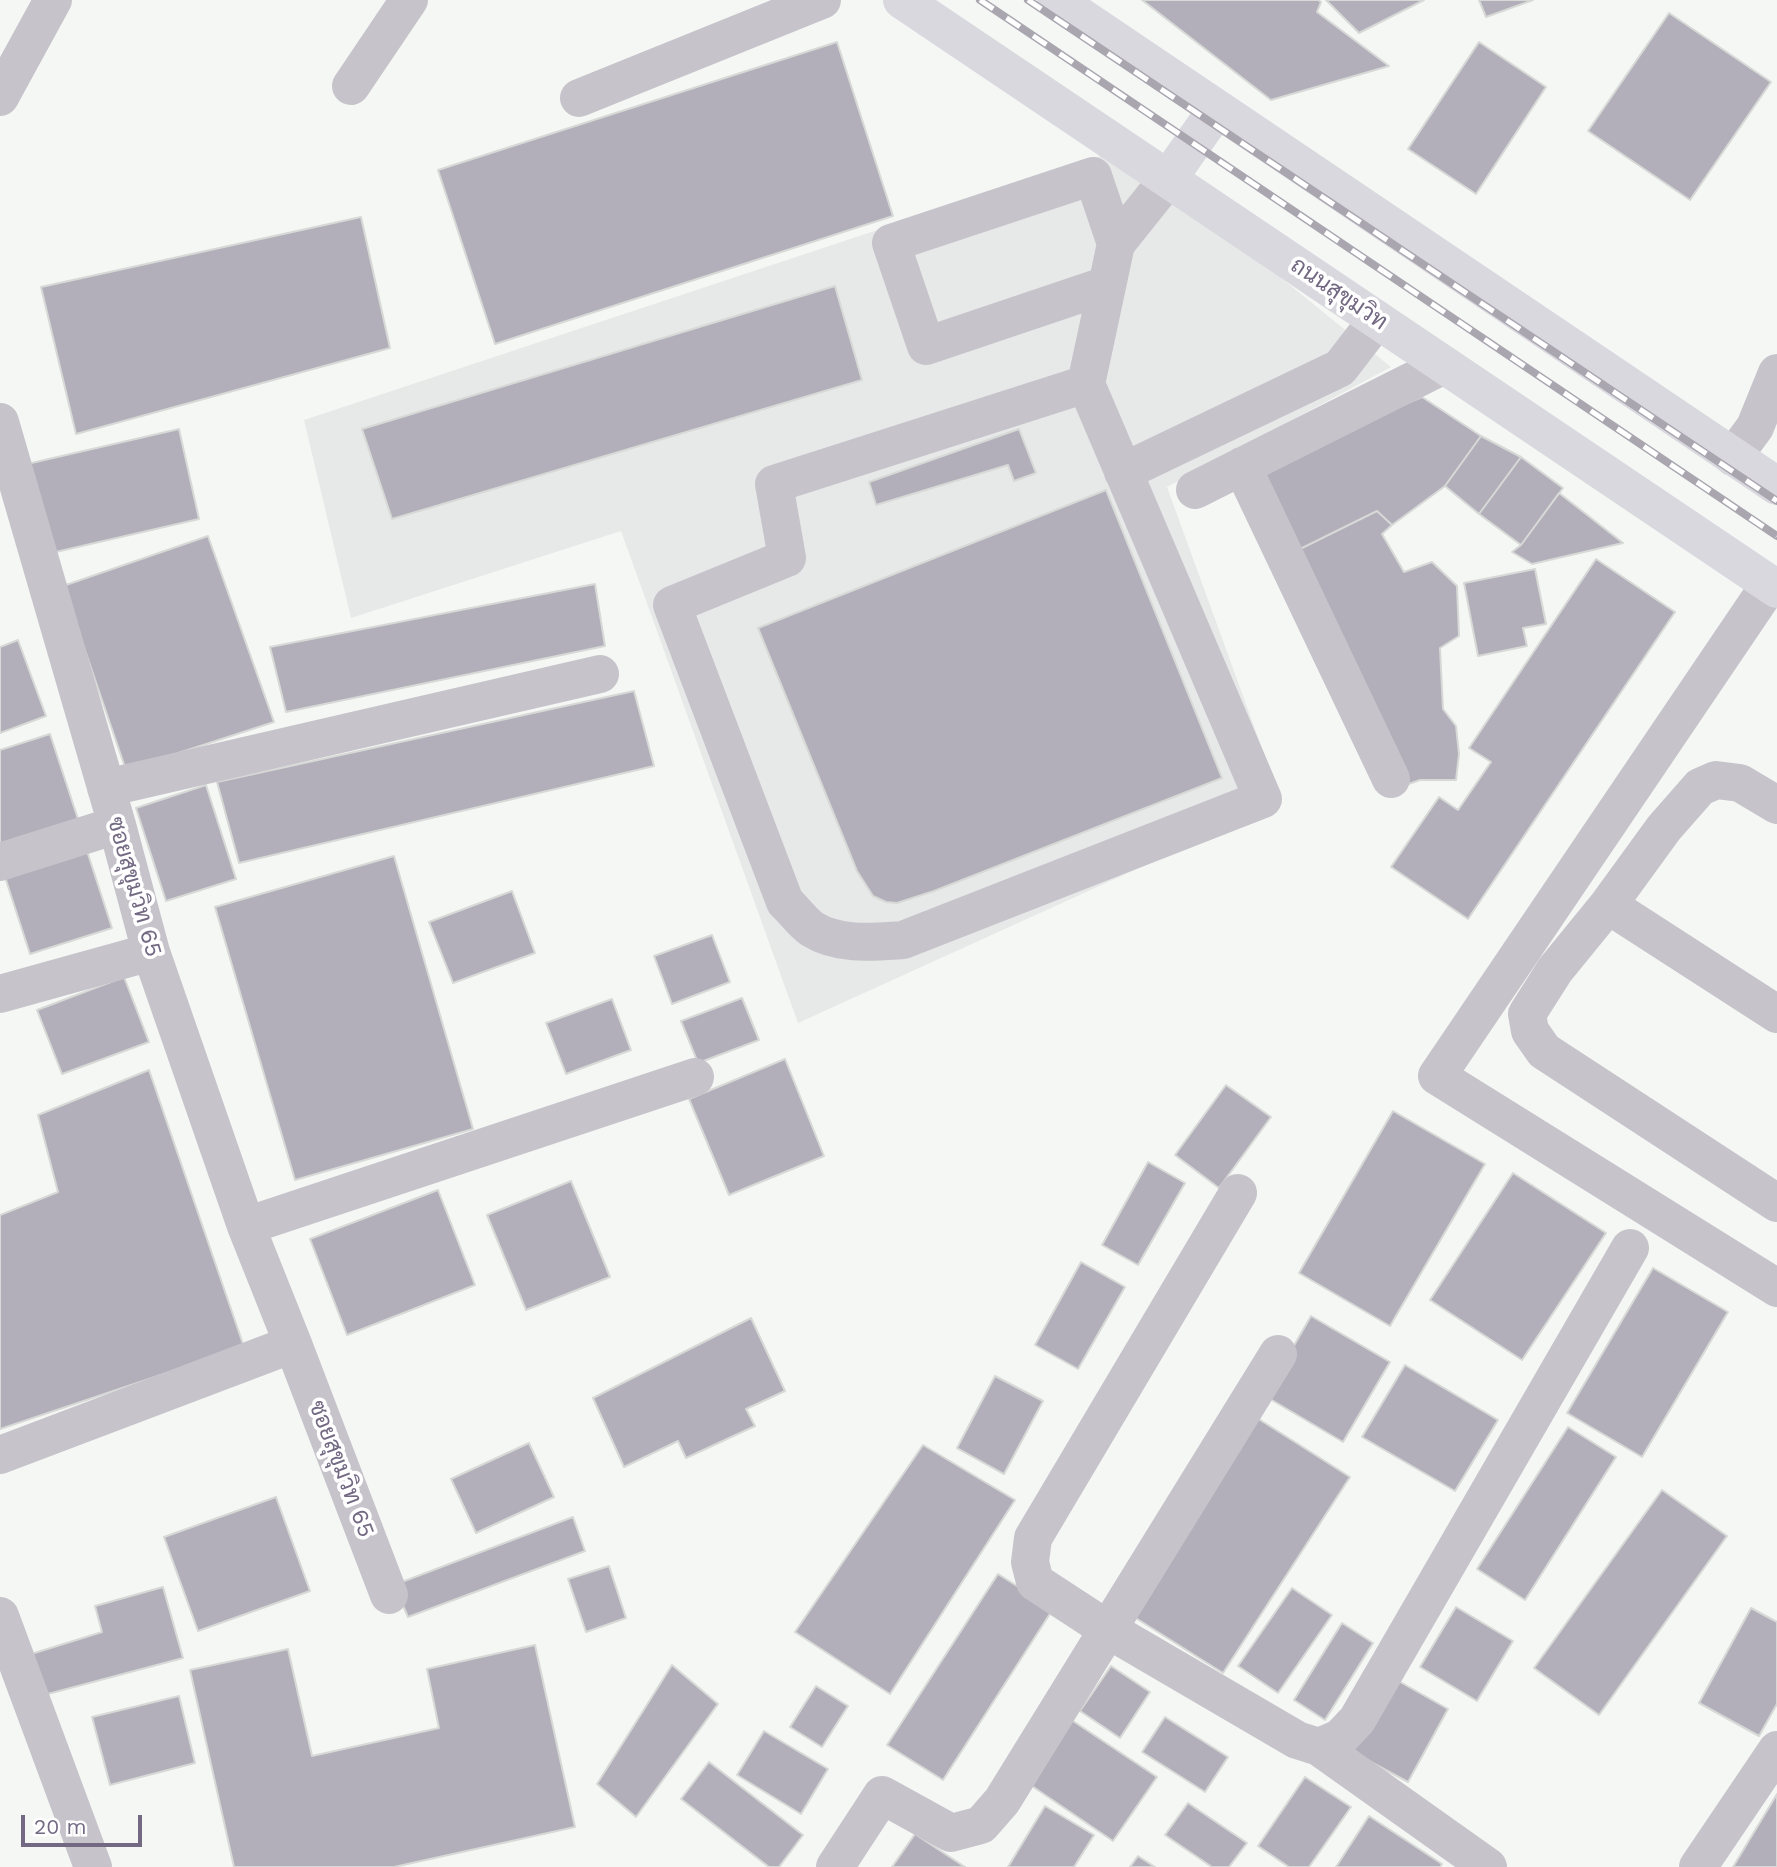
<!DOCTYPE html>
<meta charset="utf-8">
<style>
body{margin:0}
#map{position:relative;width:1777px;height:1867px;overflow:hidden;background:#f5f7f5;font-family:"Work Sans",sans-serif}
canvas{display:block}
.scale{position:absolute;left:21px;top:1815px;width:121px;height:32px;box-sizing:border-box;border:4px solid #736983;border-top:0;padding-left:9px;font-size:21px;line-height:24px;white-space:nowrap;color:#736983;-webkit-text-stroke:5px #fff;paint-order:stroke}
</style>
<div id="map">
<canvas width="1777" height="1867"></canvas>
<div class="scale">20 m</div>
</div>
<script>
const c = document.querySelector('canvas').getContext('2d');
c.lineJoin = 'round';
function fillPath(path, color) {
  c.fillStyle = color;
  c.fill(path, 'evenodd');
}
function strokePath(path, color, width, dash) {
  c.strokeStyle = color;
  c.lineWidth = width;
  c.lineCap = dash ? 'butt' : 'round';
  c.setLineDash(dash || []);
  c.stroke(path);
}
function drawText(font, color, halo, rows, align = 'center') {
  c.font = font + ' "Work Sans",Sarabun,sans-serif';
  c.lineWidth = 7;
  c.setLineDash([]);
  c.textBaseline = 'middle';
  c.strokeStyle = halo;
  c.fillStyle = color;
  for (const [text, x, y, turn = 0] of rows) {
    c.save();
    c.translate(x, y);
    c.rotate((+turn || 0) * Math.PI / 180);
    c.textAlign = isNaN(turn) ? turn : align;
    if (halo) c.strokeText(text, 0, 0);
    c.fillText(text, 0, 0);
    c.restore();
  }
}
fillPath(new Path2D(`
 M 1122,149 L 1391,367 L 1167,487 L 1282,803 L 798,1023 L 621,531 L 351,618 L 304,420 Z`), '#e7e8e8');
const building = new Path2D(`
 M 1142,0 L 1318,0 L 1321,2 L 1317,12 L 1389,66 L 1271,100 Z
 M 1326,0 L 1424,0 L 1359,33 Z
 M 1479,0 L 1533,0 L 1486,17 Z
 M 1669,13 L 1771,82 L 1690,200 L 1588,131 Z
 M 837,42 L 893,216 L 495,344 L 438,170 Z
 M 1479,42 L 1546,87 L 1476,194 L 1408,149 Z
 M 361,217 L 390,348 L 76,434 L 41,287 Z
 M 835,286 L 862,380 L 392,519 L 362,429 Z
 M 1422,397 L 1481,436 L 1445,486 L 1392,525 L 1377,511 L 1296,551 L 1256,467 Z
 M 179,429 L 199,519 L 47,554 L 27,464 Z
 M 1019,429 L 1036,473 L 1014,481 L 1008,465 L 876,505 L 869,482 Z
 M 1481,436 L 1521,457 L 1479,514 L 1445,486 Z
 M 1521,457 L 1563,488 L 1521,545 L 1479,514 Z
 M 1106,490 L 1222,778 L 934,891 L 897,903 L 886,902 L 873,896 L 857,871 L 758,628 Z
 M 1559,493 L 1623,543 L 1532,564 L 1512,552 L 1521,545 Z
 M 1377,511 L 1392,525 L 1382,534 L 1404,572 L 1432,562 L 1457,586 L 1459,636 L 1440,648 L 1443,709 L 1456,726 L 1459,754 L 1456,780 L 1420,780 L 1403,786 L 1296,551 Z
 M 208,536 L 274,722 L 126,770 L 63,586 Z
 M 1596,559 L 1675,612 L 1468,919 L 1391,867 L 1439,797 L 1458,810 L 1491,762 L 1469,748 Z
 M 1535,569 L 1546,624 L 1523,628 L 1527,646 L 1478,656 L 1464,583 Z
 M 595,584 L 605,646 L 286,712 L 270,647 Z
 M 18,640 L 46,716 L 0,733 L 0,647 Z
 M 634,691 L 654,766 L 239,863 L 217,782 Z
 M 50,734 L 79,822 L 0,845 L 0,750 Z
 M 206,785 L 236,879 L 166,901 L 136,808 Z
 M 87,851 L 112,928 L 30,954 L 5,877 Z
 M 394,856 L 473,1129 L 295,1180 L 215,907 Z
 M 512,891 L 535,953 L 453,983 L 429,922 Z
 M 712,935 L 730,982 L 672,1004 L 654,956 Z
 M 124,977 L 149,1042 L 62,1074 L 37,1010 Z
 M 742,998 L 759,1040 L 698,1063 L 681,1021 Z
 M 612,999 L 631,1050 L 566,1074 L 546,1023 Z
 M 785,1059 L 824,1156 L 729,1195 L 689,1099 Z
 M 149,1070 L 244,1347 L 0,1429 L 0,1215 L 58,1192 L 38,1115 Z
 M 1226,1085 L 1271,1117 L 1219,1188 L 1175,1155 Z
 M 1393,1111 L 1485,1164 L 1390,1326 L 1299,1273 Z
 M 1148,1162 L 1185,1183 L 1138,1265 L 1102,1245 Z
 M 1513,1173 L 1606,1233 L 1522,1360 L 1430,1300 Z
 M 571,1181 L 610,1277 L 526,1310 L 487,1215 Z
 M 438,1190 L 475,1285 L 347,1335 L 310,1239 Z
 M 1081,1262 L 1125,1287 L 1078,1369 L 1035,1345 Z
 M 1653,1268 L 1728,1312 L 1642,1457 L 1567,1413 Z
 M 1311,1316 L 1390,1362 L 1343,1442 L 1265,1396 Z
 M 751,1318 L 785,1391 L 746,1409 L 755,1426 L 686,1458 L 678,1441 L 624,1467 L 593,1398 Z
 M 1405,1365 L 1498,1420 L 1455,1491 L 1362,1437 Z
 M 995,1376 L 1043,1401 L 1004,1474 L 957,1448 Z
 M 1246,1411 L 1350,1477 L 1223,1673 L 1123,1610 Z
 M 1568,1427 L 1616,1457 L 1525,1600 L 1477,1569 Z
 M 529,1443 L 554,1497 L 476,1533 L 451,1479 Z
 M 923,1445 L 1015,1500 L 890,1694 L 795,1632 Z
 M 1662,1490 L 1727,1536 L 1599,1715 L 1534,1668 Z
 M 276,1497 L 310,1591 L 198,1631 L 164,1537 Z
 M 573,1517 L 585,1551 L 408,1617 L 394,1585 Z
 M 609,1566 L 626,1618 L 586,1632 L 568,1579 Z
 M 998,1574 L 1053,1609 L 943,1780 L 887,1745 Z
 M 163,1587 L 183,1658 L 44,1695 L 28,1655 L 102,1632 L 95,1606 Z
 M 1292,1588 L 1332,1615 L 1278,1693 L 1238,1666 Z
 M 1456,1607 L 1513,1641 L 1477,1701 L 1420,1667 Z
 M 1751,1608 L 1777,1622 L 1777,1704 L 1759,1736 L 1699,1703 Z
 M 1342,1623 L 1373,1643 L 1325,1720 L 1294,1700 Z
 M 535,1645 L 575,1827 L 394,1867 L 234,1867 L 190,1670 L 288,1649 L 312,1756 L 439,1728 L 427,1669 Z
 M 672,1665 L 718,1704 L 636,1817 L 597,1784 Z
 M 1111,1666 L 1150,1692 L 1120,1738 L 1080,1711 Z
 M 1386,1674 L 1448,1709 L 1408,1782 L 1345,1748 Z
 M 816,1686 L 848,1706 L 822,1747 L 790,1727 Z
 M 179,1696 L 195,1763 L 110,1785 L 92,1717 Z
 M 1165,1717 L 1228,1757 L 1205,1792 L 1142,1752 Z
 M 1070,1719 L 1157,1777 L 1113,1841 L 1026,1782 Z
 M 764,1731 L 828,1769 L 801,1814 L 737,1775 Z
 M 709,1762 L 803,1835 L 779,1867 L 769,1867 L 681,1799 Z
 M 1305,1777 L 1351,1807 L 1309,1867 L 1289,1867 L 1258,1846 Z
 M 1777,1794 L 1777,1867 L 1733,1867 Z
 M 1188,1803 L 1247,1843 L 1229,1867 L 1212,1867 L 1165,1835 Z
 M 1045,1806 L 1094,1835 L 1074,1867 L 1008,1867 Z
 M 1369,1816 L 1442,1864 L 1440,1867 L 1336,1867 Z
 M 915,1834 L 965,1867 L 892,1867 Z
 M 1138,1856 L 1155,1867 L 1130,1867 Z`);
fillPath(building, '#b2afba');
strokePath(building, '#d7d9d7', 2);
strokePath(new Path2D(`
 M 351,86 L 409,0
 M 0,97 L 53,0
 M 579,98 L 822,0
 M 1107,285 L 926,346 L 891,243 L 1093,176 L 1116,244
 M 1086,384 L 1263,799 L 903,940 C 874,942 839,946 812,929 C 802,922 794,910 785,902 L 672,605 L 787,558 L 774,484 Z
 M 1086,384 L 1116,244 L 1168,179
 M 0,422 L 117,825 L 151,952 L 246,1226 L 293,1344 L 0,1455
 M 1733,457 L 1755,427 L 1777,373
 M 1242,466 L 1391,779
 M 1123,472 L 1340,368 L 1377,320
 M 1195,490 L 1444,365
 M 1770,584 L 1437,1076 L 1777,1288
 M 106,788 L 600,674
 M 1777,805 L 1740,783 L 1716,780 L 1700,787 L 1664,828 L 1608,905 L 1555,970 L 1527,1014 L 1530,1031 L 1544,1051 L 1777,1203
 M 0,862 L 117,825
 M 1608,905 L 1777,1014
 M 0,994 L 151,952
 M 1238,1193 L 1033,1538 L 1030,1562 L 1035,1582 L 1107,1629 L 1297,1740 L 1319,1747 L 1340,1738 L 1357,1720 L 1630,1248
 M 246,1226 L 695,1077
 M 293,1344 L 389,1595
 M 0,1616 L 93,1867
 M 1319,1747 L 1488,1867
 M 835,1867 L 882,1795 L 951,1833 L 981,1825 L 1002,1801 L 1278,1354
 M 1698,1867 L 1777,1750`), '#c6c3ca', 38);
strokePath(new Path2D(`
 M 902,0 L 1777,589
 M 1056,0 L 1777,486
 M 1168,179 L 1217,109`), '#dad8df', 38);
const rail = new Path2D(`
 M 980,0 L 1777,536
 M 1028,0 L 1777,501`);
strokePath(rail, '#aaa6b0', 8);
strokePath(rail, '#fff', 5, [16]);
drawText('23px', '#736983', '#fff', [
 ["ถนนสุขุมวิท",1339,294,34],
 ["ซอยสุขุมวิท 65",134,887,74],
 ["ซอยสุขุมวิท 65",341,1469,69]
]);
</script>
